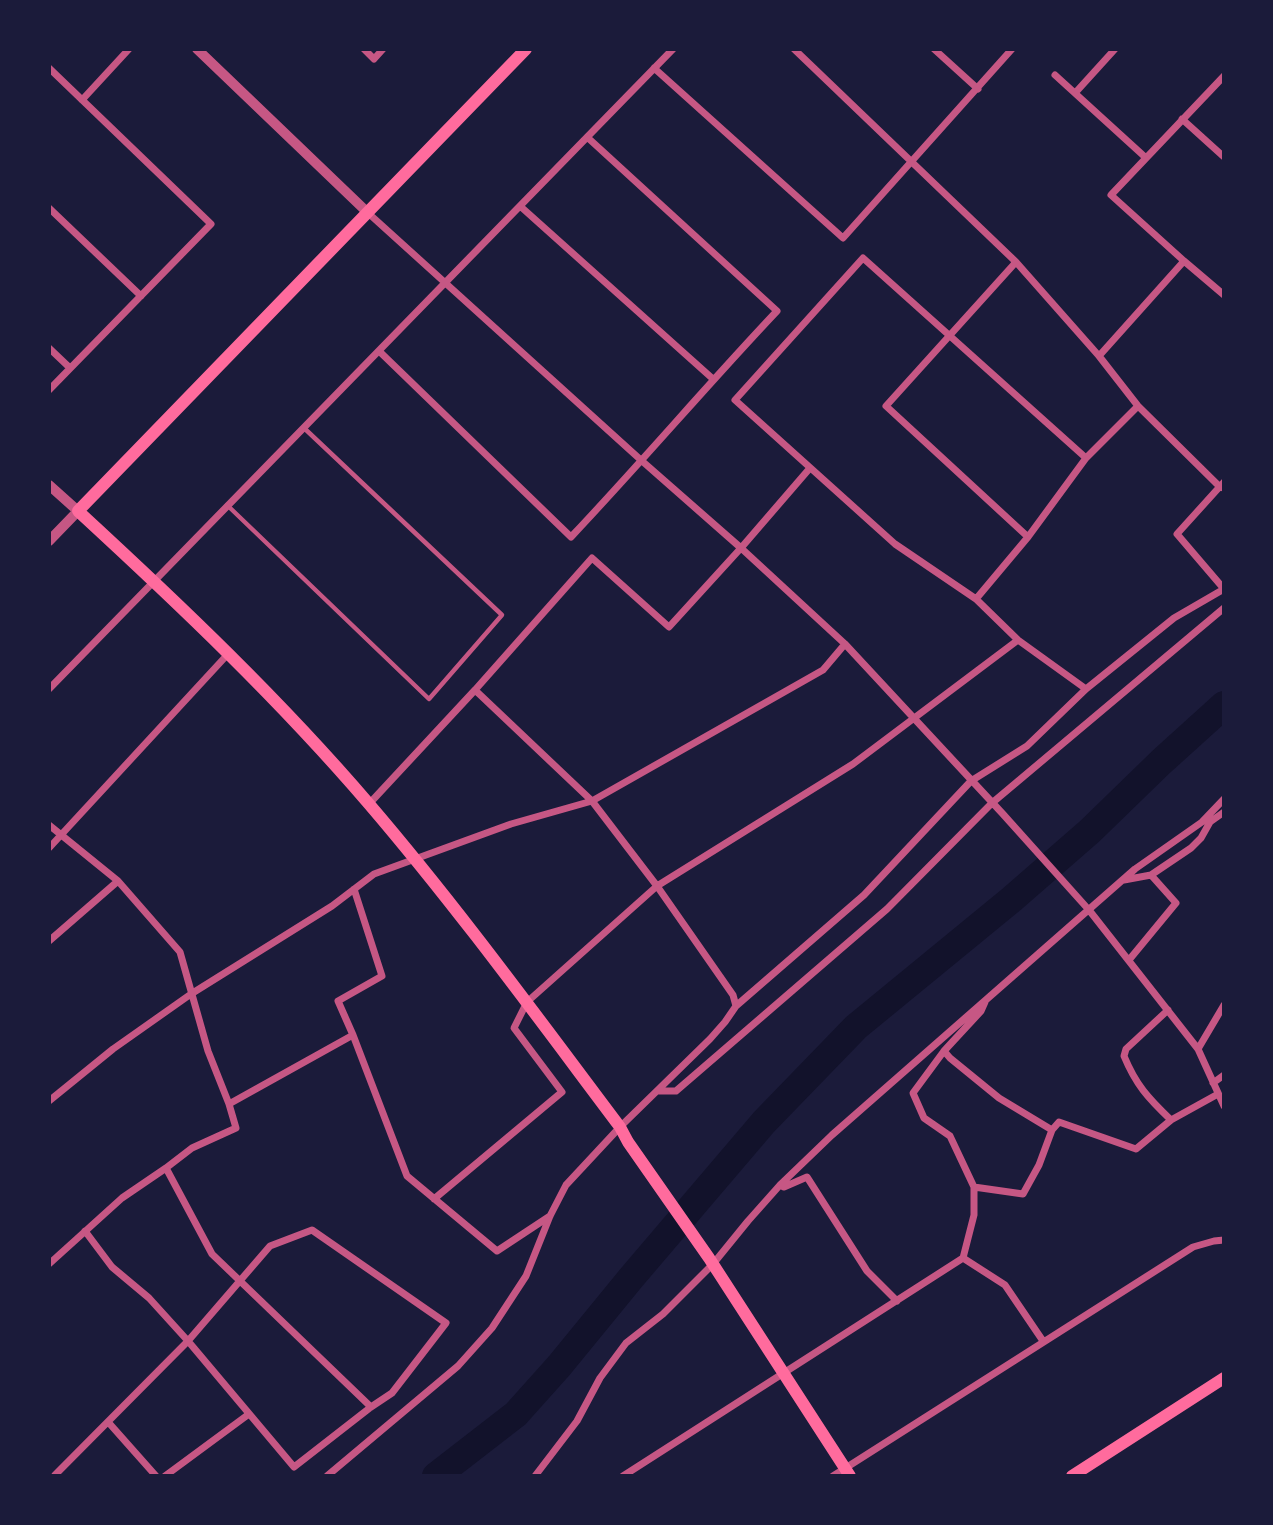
<!DOCTYPE html>
<style>
body{margin:0}
#map{position:relative;width:1273px;height:1525px;overflow:hidden;background:#1b1b3a;font-family:"Source Sans 3",sans-serif}
canvas{display:block}
.frame{position:absolute;inset:0;border:51px solid #1b1b3a;pointer-events:none}
</style>
<div id="map">
<canvas width="1273" height="1525"></canvas>
<div class="frame"></div>
</div>
<script>
const c = document.querySelector('canvas').getContext('2d');
c.lineJoin = 'round';
function strokePath(path, color, width, dash) {
  c.strokeStyle = color;
  c.lineWidth = width;
  c.lineCap = dash ? 'butt' : 'round';
  c.setLineDash(dash || []);
  c.stroke(path);
}
strokePath(new Path2D(`
 M 436,1476 L 516,1414 L 559,1366 L 631,1278 L 764,1122 L 856,1027 L 1012,899 L 1090,831 L 1161,762 L 1224,705`), '#12122b', 28);
strokePath(new Path2D(`
 M 227,505 L 429,699 L 502,615 L 304,428`), '#c65784', 4.5);
strokePath(new Path2D(`
 M 364,49 L 374,59 L 383,49
 M 794,49 L 1016,262 L 1099,356 L 1138,406 L 1220,487 L 1224,488
 M 934,49 L 978,89
 M 49,68 L 211,224 L 49,390
 M 654,68 L 843,238 L 1012,49
 M 1055,75 L 1145,157
 M 1076,92 L 1115,49
 M 82,100 L 129,49
 M 1182,119 L 1224,157
 M 520,206 L 713,379
 M 49,208 L 141,296
 M 367,212 L 642,461 L 741,548 L 845,644 L 1002,813 L 1089,910 L 1198,1049 L 1224,1106
 M 1184,261 L 1224,295
 M 1016,262 L 886,406 L 1028,537
 M 49,348 L 70,368
 M 379,351 L 571,537 C 641,463 707,385 777,311 L 587,137
 M 1099,356 L 1184,261 L 1111,195 L 1224,76
 M 1086,458 L 863,258 L 735,400 L 895,544 L 976,599 L 1018,640 L 1086,689
 M 1224,482 L 1177,534 L 1224,589
 M 976,599 L 1028,537 L 1086,458 L 1138,406
 M 49,689 L 673,49
 M 369,804 L 475,690 L 592,558 L 669,627 L 741,548 L 810,468
 M 1207,822 L 1210,822 L 1224,812
 M 49,825 L 118,881 L 180,952 L 208,1051 L 229,1104 L 236,1128 L 192,1148 L 166,1168 L 122,1198 L 49,1264
 M 49,848 L 228,654
 M 1124,880 L 1151,875 L 1191,848 L 1201,838 L 1210,822
 M 354,889 L 382,976 L 338,1001 L 353,1035 L 407,1176 L 497,1251 L 550,1216
 M 49,941 L 118,881
 M 1129,960 L 1176,903 L 1151,875
 M 985,1002 L 981,1011 L 944,1051 L 913,1093 L 924,1118 L 950,1136 L 974,1187 L 974,1215 L 963,1258 L 1005,1285 L 1043,1341
 M 736,1006 L 864,895 L 971,781 L 1027,746 L 1086,689 L 1174,618 L 1224,589
 M 1168,1010 L 1126,1049 L 1124,1056 C 1136,1085 1148,1098 1171,1120
 M 1198,1049 L 1224,1005
 M 944,1051 L 950,1058 L 999,1098 L 1052,1130
 M 1213,1083 L 1224,1075
 M 657,1091 L 676,1091 L 887,909 L 992,803 L 1224,608
 M 49,1101 L 113,1049 L 191,994 L 332,906 L 374,874 L 511,824 L 592,801 L 823,670 L 845,644
 M 229,1104 L 353,1035
 M 166,1168 L 212,1254 L 371,1407
 M 780,1185 L 784,1187 L 807,1177 L 867,1271 L 897,1301
 M 974,1187 L 1023,1194 L 1039,1165 L 1052,1130 L 1059,1122 L 1136,1149 L 1171,1120 L 1218,1094
 M 434,1199 L 562,1092 L 514,1028 L 527,1002 L 657,886 L 853,764 L 1018,640
 M 109,1423 L 156,1476
 M 55,1475 L 188,1341 L 270,1246 L 312,1230 L 446,1323 L 392,1393 L 371,1407 L 294,1467 L 188,1341 L 149,1298 L 112,1267 L 85,1231
 M 165,1476 L 249,1414
 M 327,1476 L 458,1366 L 492,1328 L 526,1276 L 550,1216 L 566,1185 L 620,1127 L 710,1039 L 725,1022 L 736,1006 L 733,995 L 657,886 L 592,801 L 475,690
 M 535,1476 L 577,1421 L 600,1378 L 626,1343 L 663,1314 L 713,1264 L 748,1221 L 780,1185 L 832,1135 L 1135,869 L 1202,822 L 1224,799
 M 623,1476 L 963,1258
 M 833,1476 L 1193,1247 L 1214,1241 L 1224,1240`), '#c65784', 7);
strokePath(new Path2D(`
 M 197,49 L 367,212
 M 49,485 L 78,511 L 49,541`), '#c65784', 10);
strokePath(new Path2D(`
 M 526,49 L 78,511 C 179,604 280,700 369,804 C 458,908 538,1018 620,1127 L 628,1142 L 709,1258 L 850,1476
 M 1072,1476 L 1224,1378`), '#ff6b9d', 12);
</script>
